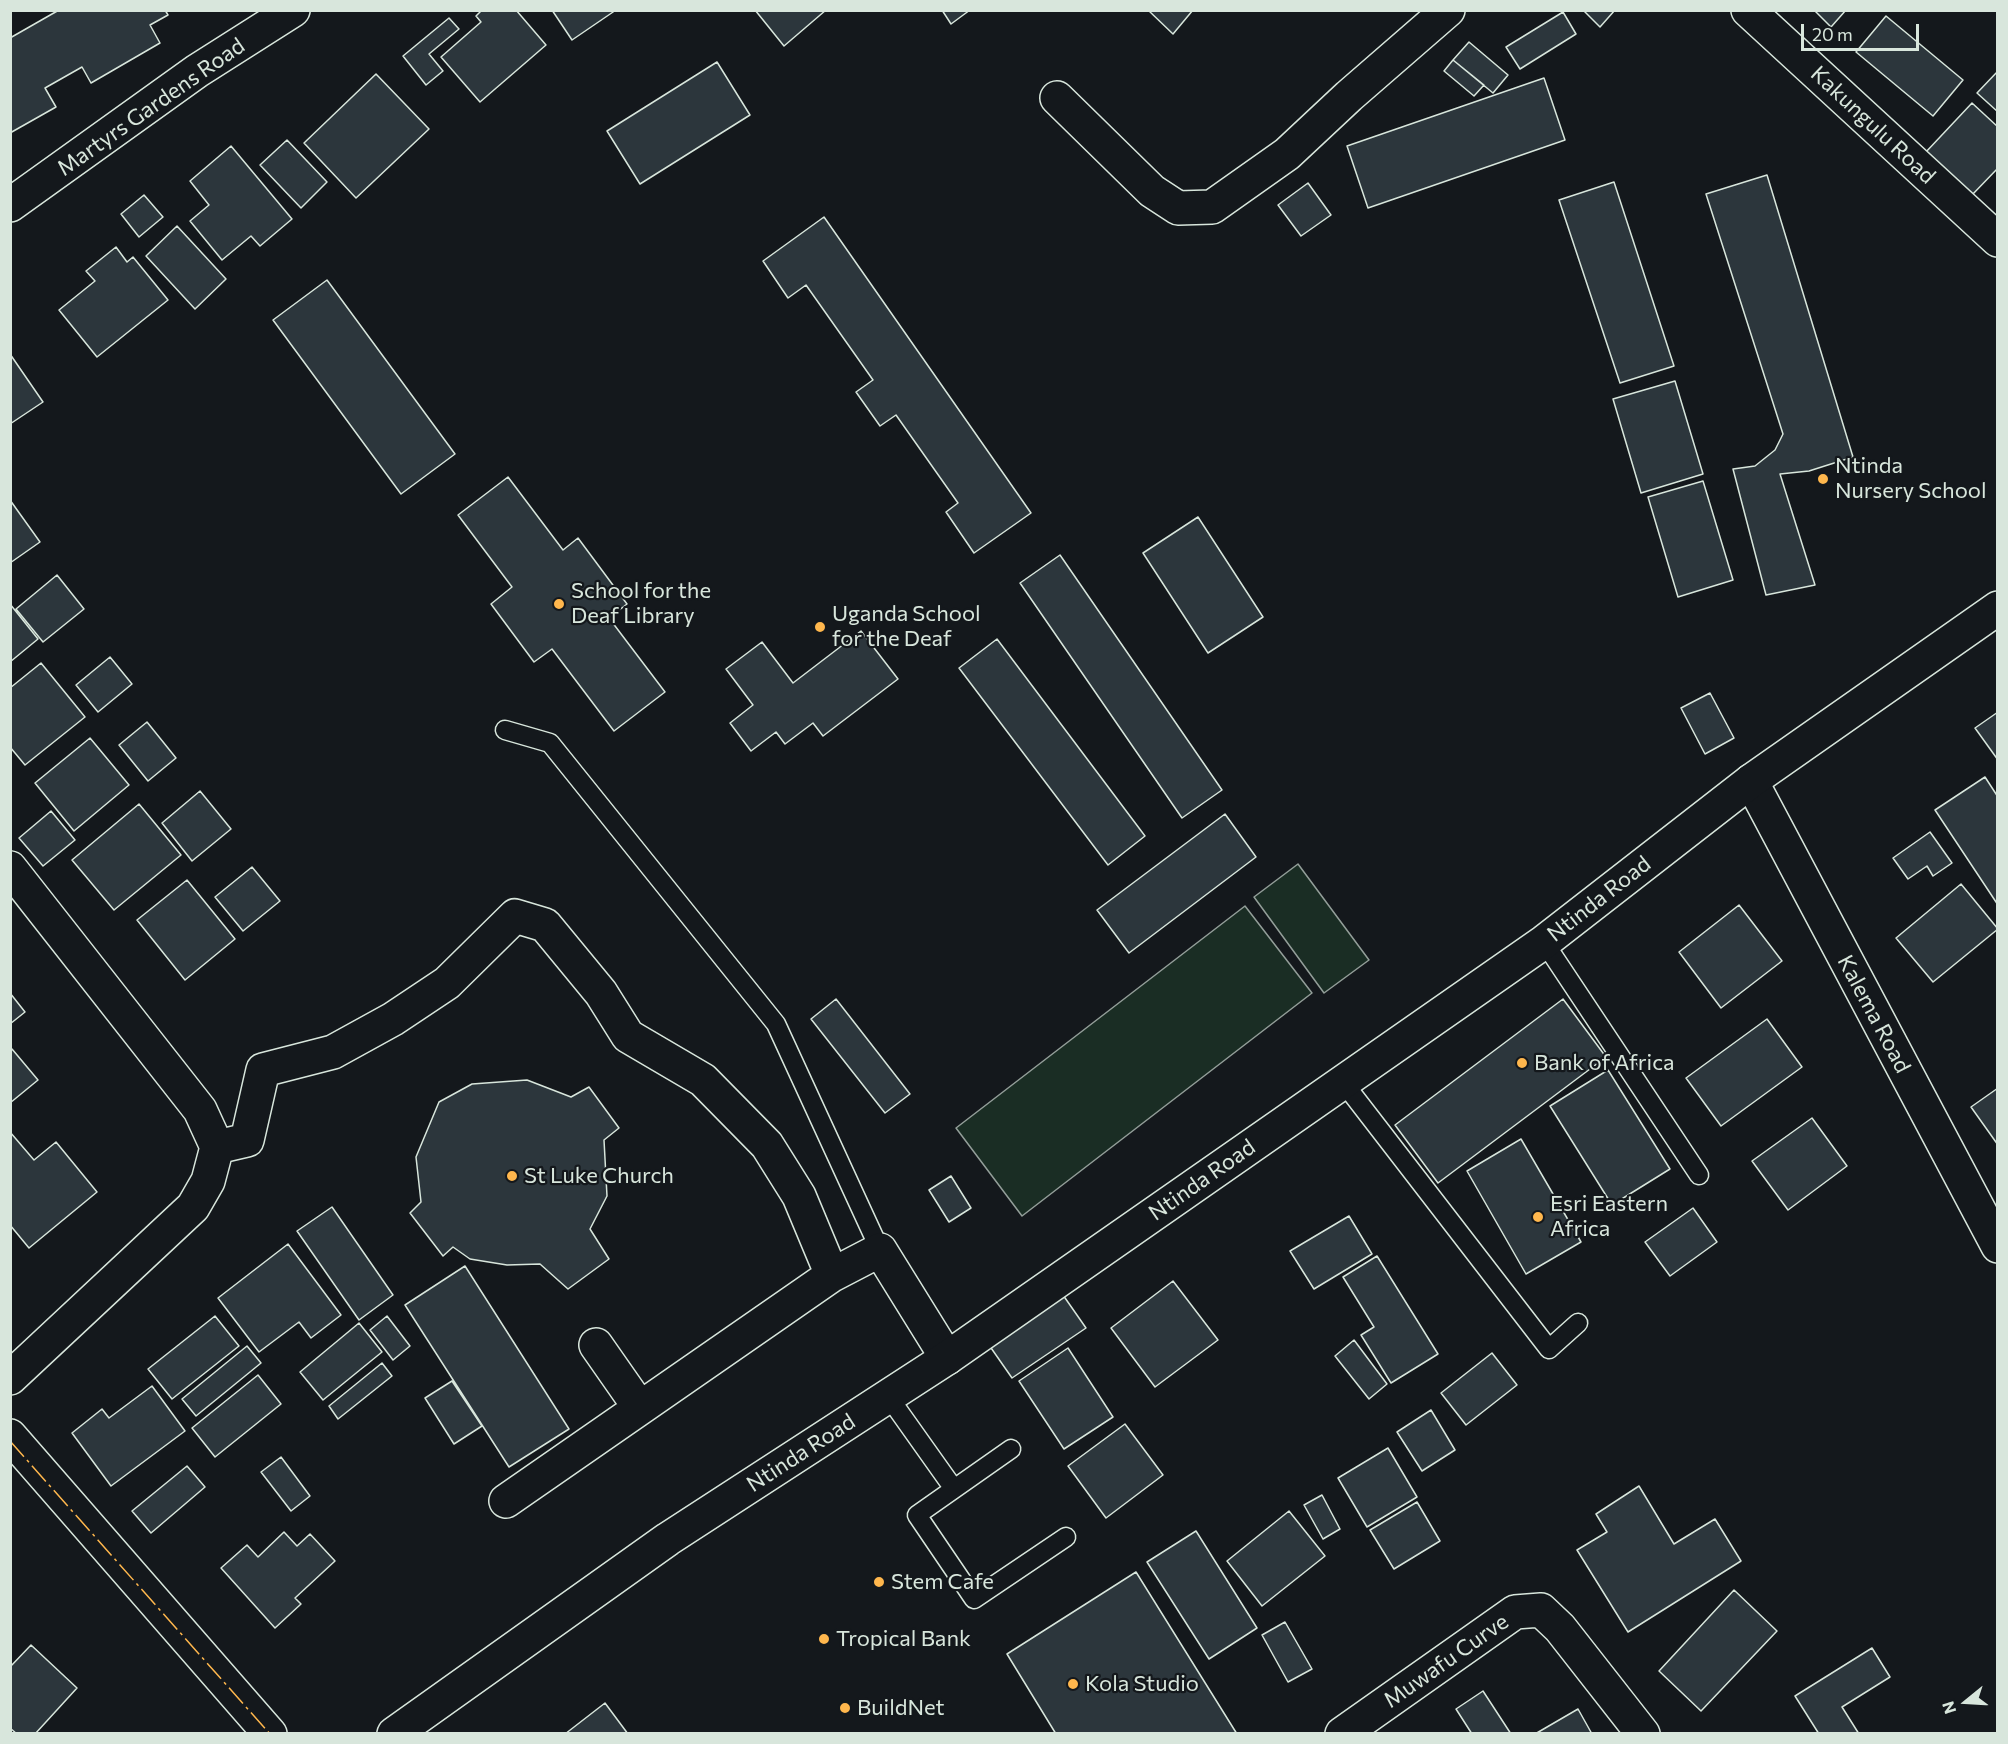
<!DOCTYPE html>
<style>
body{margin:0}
#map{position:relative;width:2008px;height:1744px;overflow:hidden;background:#14181c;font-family:Commissioner,sans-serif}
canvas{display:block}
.frame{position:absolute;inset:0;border:12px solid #d8e6dc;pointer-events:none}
.north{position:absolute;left:1936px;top:1672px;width:60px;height:60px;-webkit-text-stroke:4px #14181c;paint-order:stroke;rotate:252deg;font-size:16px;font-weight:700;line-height:24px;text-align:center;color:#d8e6dc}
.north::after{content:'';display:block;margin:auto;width:21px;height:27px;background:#d8e6dc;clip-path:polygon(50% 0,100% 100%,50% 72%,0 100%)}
.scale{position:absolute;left:1801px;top:24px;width:118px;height:27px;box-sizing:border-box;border:3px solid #d8e6dc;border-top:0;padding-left:8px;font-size:18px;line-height:21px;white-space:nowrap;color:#d8e6dc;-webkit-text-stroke:4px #14181c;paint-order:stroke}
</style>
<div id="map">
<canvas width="2008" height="1744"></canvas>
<div class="frame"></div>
<div class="north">N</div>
<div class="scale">20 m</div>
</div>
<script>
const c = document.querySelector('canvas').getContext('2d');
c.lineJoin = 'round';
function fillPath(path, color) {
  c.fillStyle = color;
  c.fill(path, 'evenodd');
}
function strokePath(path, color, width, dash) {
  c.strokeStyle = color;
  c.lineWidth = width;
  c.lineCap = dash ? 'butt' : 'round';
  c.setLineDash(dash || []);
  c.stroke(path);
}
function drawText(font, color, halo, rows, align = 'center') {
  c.font = font + ' Commissioner,sans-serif';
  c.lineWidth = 4.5;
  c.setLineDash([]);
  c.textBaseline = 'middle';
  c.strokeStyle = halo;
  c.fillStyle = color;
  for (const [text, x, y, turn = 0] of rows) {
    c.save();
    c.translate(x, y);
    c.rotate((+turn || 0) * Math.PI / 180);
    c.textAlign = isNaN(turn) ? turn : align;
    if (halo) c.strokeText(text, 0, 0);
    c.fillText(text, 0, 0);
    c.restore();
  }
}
const green = new Path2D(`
 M 1298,864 L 1369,960 L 1324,993 L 1254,897 Z
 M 1245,906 L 1312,993 L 1022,1216 L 956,1128 Z`);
fillPath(green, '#1a2d24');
strokePath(green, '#939e99', 1.5);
const building = new Path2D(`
 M 59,10 L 165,10 L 168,15 L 150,25 L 160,43 L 91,83 L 82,67 L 45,88 L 56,107 L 10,133 L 10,38 Z
 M 482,10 L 516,10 L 546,45 L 480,102 L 441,57 L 481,22 L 476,16 Z
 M 552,10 L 616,10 L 572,40 Z
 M 755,10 L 826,10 L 784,46 Z
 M 942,10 L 970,10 L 951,24 Z
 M 1148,10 L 1193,10 L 1173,34 Z
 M 1583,10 L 1615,10 L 1600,27 Z
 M 1814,10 L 1846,10 L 1831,27 Z
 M 1563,12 L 1576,34 L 1520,69 L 1506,47 Z
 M 1886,16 L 1963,80 L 1933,116 L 1856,52 Z
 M 449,18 L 459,29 L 429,54 L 443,71 L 426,85 L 403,56 Z
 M 1469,42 L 1508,75 L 1493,93 L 1453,60 Z
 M 1453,60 L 1484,85 L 1474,96 L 1444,71 Z
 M 717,62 L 750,115 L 640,184 L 607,131 Z
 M 1998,71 L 1998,112 L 1977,93 Z
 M 376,74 L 429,129 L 356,198 L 304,143 Z
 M 1544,78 L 1565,140 L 1368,208 L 1347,146 Z
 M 1972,103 L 1998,127 L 1998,168 L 1971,196 L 1925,153 Z
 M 287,140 L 327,182 L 301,208 L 260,165 Z
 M 231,146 L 292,219 L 260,246 L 251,236 L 222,260 L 190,221 L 209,205 L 190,181 Z
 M 1767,175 L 1853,457 L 1809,471 L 1780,474 L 1815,585 L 1766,595 L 1733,469 L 1755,466 L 1775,450 L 1783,434 L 1706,194 Z
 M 1614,182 L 1674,366 L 1620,383 L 1559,200 Z
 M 1308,183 L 1331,215 L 1301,236 L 1278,205 Z
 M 144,195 L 163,217 L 139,237 L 121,214 Z
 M 824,217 L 1031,513 L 974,553 L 946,512 L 958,503 L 896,415 L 880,426 L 856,392 L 873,380 L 806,285 L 788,298 L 763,261 Z
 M 177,226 L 226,279 L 195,309 L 146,256 Z
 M 116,247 L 127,262 L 133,257 L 168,300 L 97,357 L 59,310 L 95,281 L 86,271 Z
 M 327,280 L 455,454 L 401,494 L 273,320 Z
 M 10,354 L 43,402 L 10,424 Z
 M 1675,381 L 1703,474 L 1641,493 L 1613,399 Z
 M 508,477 L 563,550 L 578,538 L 627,604 L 609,618 L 665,692 L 614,731 L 552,649 L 534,662 L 491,604 L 512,587 L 458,515 Z
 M 1703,481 L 1733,580 L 1678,597 L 1648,497 Z
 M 10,500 L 40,542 L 10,563 Z
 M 1198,517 L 1263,617 L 1208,653 L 1143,553 Z
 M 1060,555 L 1222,790 L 1182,818 L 1020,583 Z
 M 57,575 L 84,609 L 43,642 L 16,609 Z
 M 10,604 L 38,639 L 10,662 Z
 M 861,631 L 898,679 L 823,736 L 813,723 L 785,744 L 776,732 L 751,751 L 730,723 L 753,705 L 726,669 L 762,642 L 793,683 Z
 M 997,639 L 1145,836 L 1108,865 L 959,668 Z
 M 110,657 L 132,684 L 98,712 L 76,685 Z
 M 41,663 L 85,717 L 25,765 L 10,747 L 10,688 Z
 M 1710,693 L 1734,738 L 1705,754 L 1681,708 Z
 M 1998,712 L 1998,760 L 1975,728 Z
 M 147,722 L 176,758 L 148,781 L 119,745 Z
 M 90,738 L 129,785 L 74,831 L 35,783 Z
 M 1985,777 L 1998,797 L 1998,905 L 1935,810 Z
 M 200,791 L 231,829 L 192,861 L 162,823 Z
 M 139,804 L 181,855 L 114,910 L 72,860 Z
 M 51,811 L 75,840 L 43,866 L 19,838 Z
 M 1225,814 L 1256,857 L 1129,953 L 1097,910 Z
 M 1930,832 L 1952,863 L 1933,876 L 1927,866 L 1908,879 L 1893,858 Z
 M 252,867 L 280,901 L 243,931 L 215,897 Z
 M 187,880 L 235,939 L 185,980 L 137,920 Z
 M 1961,884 L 1998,929 L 1933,982 L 1896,938 Z
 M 1739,905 L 1782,961 L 1721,1008 L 1679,952 Z
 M 10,993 L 25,1012 L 10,1024 Z
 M 836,999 L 910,1094 L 885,1113 L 811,1019 Z
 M 1563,999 L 1606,1057 L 1438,1183 L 1395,1125 Z
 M 1767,1019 L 1802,1067 L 1721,1126 L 1686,1078 Z
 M 12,1049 L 38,1080 L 10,1103 L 10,1051 Z
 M 1608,1070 L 1670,1169 L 1612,1205 L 1550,1106 Z
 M 527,1080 L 571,1097 L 589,1087 L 619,1128 L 604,1140 L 607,1196 L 590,1229 L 609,1259 L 568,1289 L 540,1264 L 507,1265 L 470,1259 L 453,1247 L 443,1256 L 410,1213 L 421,1202 L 416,1157 L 439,1102 L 472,1084 Z
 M 1998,1088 L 1998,1145 L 1971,1107 Z
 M 1812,1118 L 1847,1166 L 1788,1210 L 1752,1161 Z
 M 10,1132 L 34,1160 L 56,1142 L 97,1192 L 29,1248 L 10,1225 Z
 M 1521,1139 L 1581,1242 L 1526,1274 L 1467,1171 Z
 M 951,1176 L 971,1208 L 949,1222 L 929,1190 Z
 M 332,1207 L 393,1295 L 359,1320 L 297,1231 Z
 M 1693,1208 L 1717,1242 L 1670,1276 L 1645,1242 Z
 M 1349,1216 L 1372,1254 L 1314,1289 L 1290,1251 Z
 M 288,1244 L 341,1315 L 311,1338 L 299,1322 L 259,1352 L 218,1298 Z
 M 1377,1256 L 1438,1354 L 1391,1383 L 1361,1335 L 1374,1327 L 1343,1277 Z
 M 465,1266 L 569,1429 L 509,1467 L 405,1305 Z
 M 1173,1281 L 1218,1340 L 1155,1387 L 1111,1328 Z
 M 1063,1295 L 1086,1328 L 1012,1378 L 989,1345 Z
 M 215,1316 L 239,1346 L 172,1399 L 148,1369 Z
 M 387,1316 L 410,1346 L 393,1360 L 370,1330 Z
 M 359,1323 L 382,1352 L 323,1400 L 300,1372 Z
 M 1354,1340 L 1387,1384 L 1369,1399 L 1335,1356 Z
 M 247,1346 L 261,1363 L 196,1416 L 182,1399 Z
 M 1068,1348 L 1113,1417 L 1064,1449 L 1019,1381 Z
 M 1492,1353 L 1517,1385 L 1466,1425 L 1441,1393 Z
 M 382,1363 L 392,1376 L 338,1419 L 329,1406 Z
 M 258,1375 L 281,1404 L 215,1457 L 192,1428 Z
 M 452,1381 L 482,1426 L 454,1444 L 425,1398 Z
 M 152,1386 L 185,1431 L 111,1486 L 72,1433 L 102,1409 L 109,1418 Z
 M 1431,1410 L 1455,1450 L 1422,1471 L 1397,1432 Z
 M 1125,1424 L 1163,1475 L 1106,1518 L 1068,1466 Z
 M 1388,1448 L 1417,1497 L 1367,1527 L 1338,1478 Z
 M 281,1457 L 310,1496 L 291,1511 L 261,1472 Z
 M 187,1466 L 205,1487 L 151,1533 L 132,1511 Z
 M 1639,1486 L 1674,1544 L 1715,1519 L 1741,1561 L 1628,1632 L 1577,1550 L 1607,1532 L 1596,1514 Z
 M 1322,1495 L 1340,1529 L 1323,1539 L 1304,1505 Z
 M 1417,1502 L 1440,1541 L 1394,1569 L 1370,1530 Z
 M 1289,1511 L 1325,1556 L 1262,1606 L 1227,1561 Z
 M 1196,1531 L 1257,1628 L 1209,1659 L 1147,1562 Z
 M 284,1532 L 297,1546 L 310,1534 L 335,1561 L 295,1598 L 301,1604 L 275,1628 L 221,1568 L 247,1545 L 258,1557 Z
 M 1136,1572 L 1237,1734 L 1056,1734 L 1007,1654 Z
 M 1734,1590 L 1777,1631 L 1701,1711 L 1659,1671 Z
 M 1285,1622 L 1312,1669 L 1288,1682 L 1262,1635 Z
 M 31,1645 L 77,1688 L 35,1734 L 17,1734 L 10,1728 L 10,1667 Z
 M 1872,1648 L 1890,1677 L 1842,1707 L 1859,1734 L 1819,1734 L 1795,1696 Z
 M 1483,1691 L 1511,1734 L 1472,1734 L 1456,1709 Z
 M 605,1703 L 628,1734 L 565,1734 Z
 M 1578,1709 L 1592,1734 L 1535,1734 Z`);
fillPath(building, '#2c363c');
strokePath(building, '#d8e6dc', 1.5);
const service = new Path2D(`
 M 505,730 L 550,743 L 776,1024 L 880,1250
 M 1544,942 L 1699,1175
 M 1343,1082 L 1549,1349 L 1578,1323
 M 888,1396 L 954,1489 L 917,1515 L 974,1599 L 1066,1537
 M 954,1489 L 1011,1449`);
const minor = new Path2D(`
 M 1748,10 L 1998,240
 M 1057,98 L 1152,191 L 1178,208 L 1212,207 L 1287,154 L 1349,96 L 1448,10
 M 10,205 L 197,71 L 293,10
 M 1751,781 L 1998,1246
 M 10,868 L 200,1110 L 217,1147 L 208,1181 L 193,1207 L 10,1378
 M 217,1147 L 247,1140 L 263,1070 L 333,1052 L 393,1019 L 447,983 L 515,916 L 545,925 L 601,993 L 628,1036 L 703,1080 L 767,1145 L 799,1196 L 832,1275 L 880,1250 L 947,1358
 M 596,1345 L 640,1408
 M 10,1436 L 270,1734
 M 506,1501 L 832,1275
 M 1342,1734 L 1515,1612 L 1541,1610 L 1560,1628 L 1643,1734`);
const secondary = new Path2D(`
 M 394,1734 L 668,1539 L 947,1358 L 1544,942 L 1751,781 L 1998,608`);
strokePath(service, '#d8e6dc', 21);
strokePath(minor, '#d8e6dc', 36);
strokePath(secondary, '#d8e6dc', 36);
strokePath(service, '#14181c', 18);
strokePath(minor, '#14181c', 33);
strokePath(secondary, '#14181c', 33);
strokePath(new Path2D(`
 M 10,1441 L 270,1734`), '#ffb74d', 1.5, [21, 4.5, 3, 4.5]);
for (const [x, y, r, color] of [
 [1823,479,6,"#ffb74d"],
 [559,604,6,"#ffb74d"],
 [820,627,6,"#ffb74d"],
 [1522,1063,6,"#ffb74d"],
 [512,1176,6,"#ffb74d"],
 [1538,1217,6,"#ffb74d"],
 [879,1582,6,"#ffb74d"],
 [824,1639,6,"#ffb74d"],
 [1073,1684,6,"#ffb74d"],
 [845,1708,6,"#ffb74d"]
]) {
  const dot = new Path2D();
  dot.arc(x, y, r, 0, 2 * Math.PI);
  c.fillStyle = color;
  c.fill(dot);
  strokePath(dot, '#14181c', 2);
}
drawText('22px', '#d8e6dc', '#14181c', [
 ["Martyrs Gardens Road",151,107,-35],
 ["Kakungulu Road",1873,125,43],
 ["Ntinda Road",1599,899,-38],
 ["Kalema Road",1874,1014,62],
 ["Ntinda Road",1202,1180,-35],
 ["Ntinda Road",801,1453,-33],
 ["Muwafu Curve",1446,1661,-35]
]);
drawText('22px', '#d8e6dc', '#14181c', [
 ["Ntinda",1835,466],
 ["Nursery School",1835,491],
 ["School for the",571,591],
 ["Deaf Library",571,616],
 ["Uganda School",832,614],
 ["for the Deaf",832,639],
 ["Bank of Africa",1534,1063],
 ["St Luke Church",524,1176],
 ["Esri Eastern",1550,1204],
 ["Africa",1550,1229],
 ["Stem Cafe",891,1582],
 ["Tropical Bank",836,1639],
 ["Kola Studio",1085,1684],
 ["BuildNet",857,1708]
], 'left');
</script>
